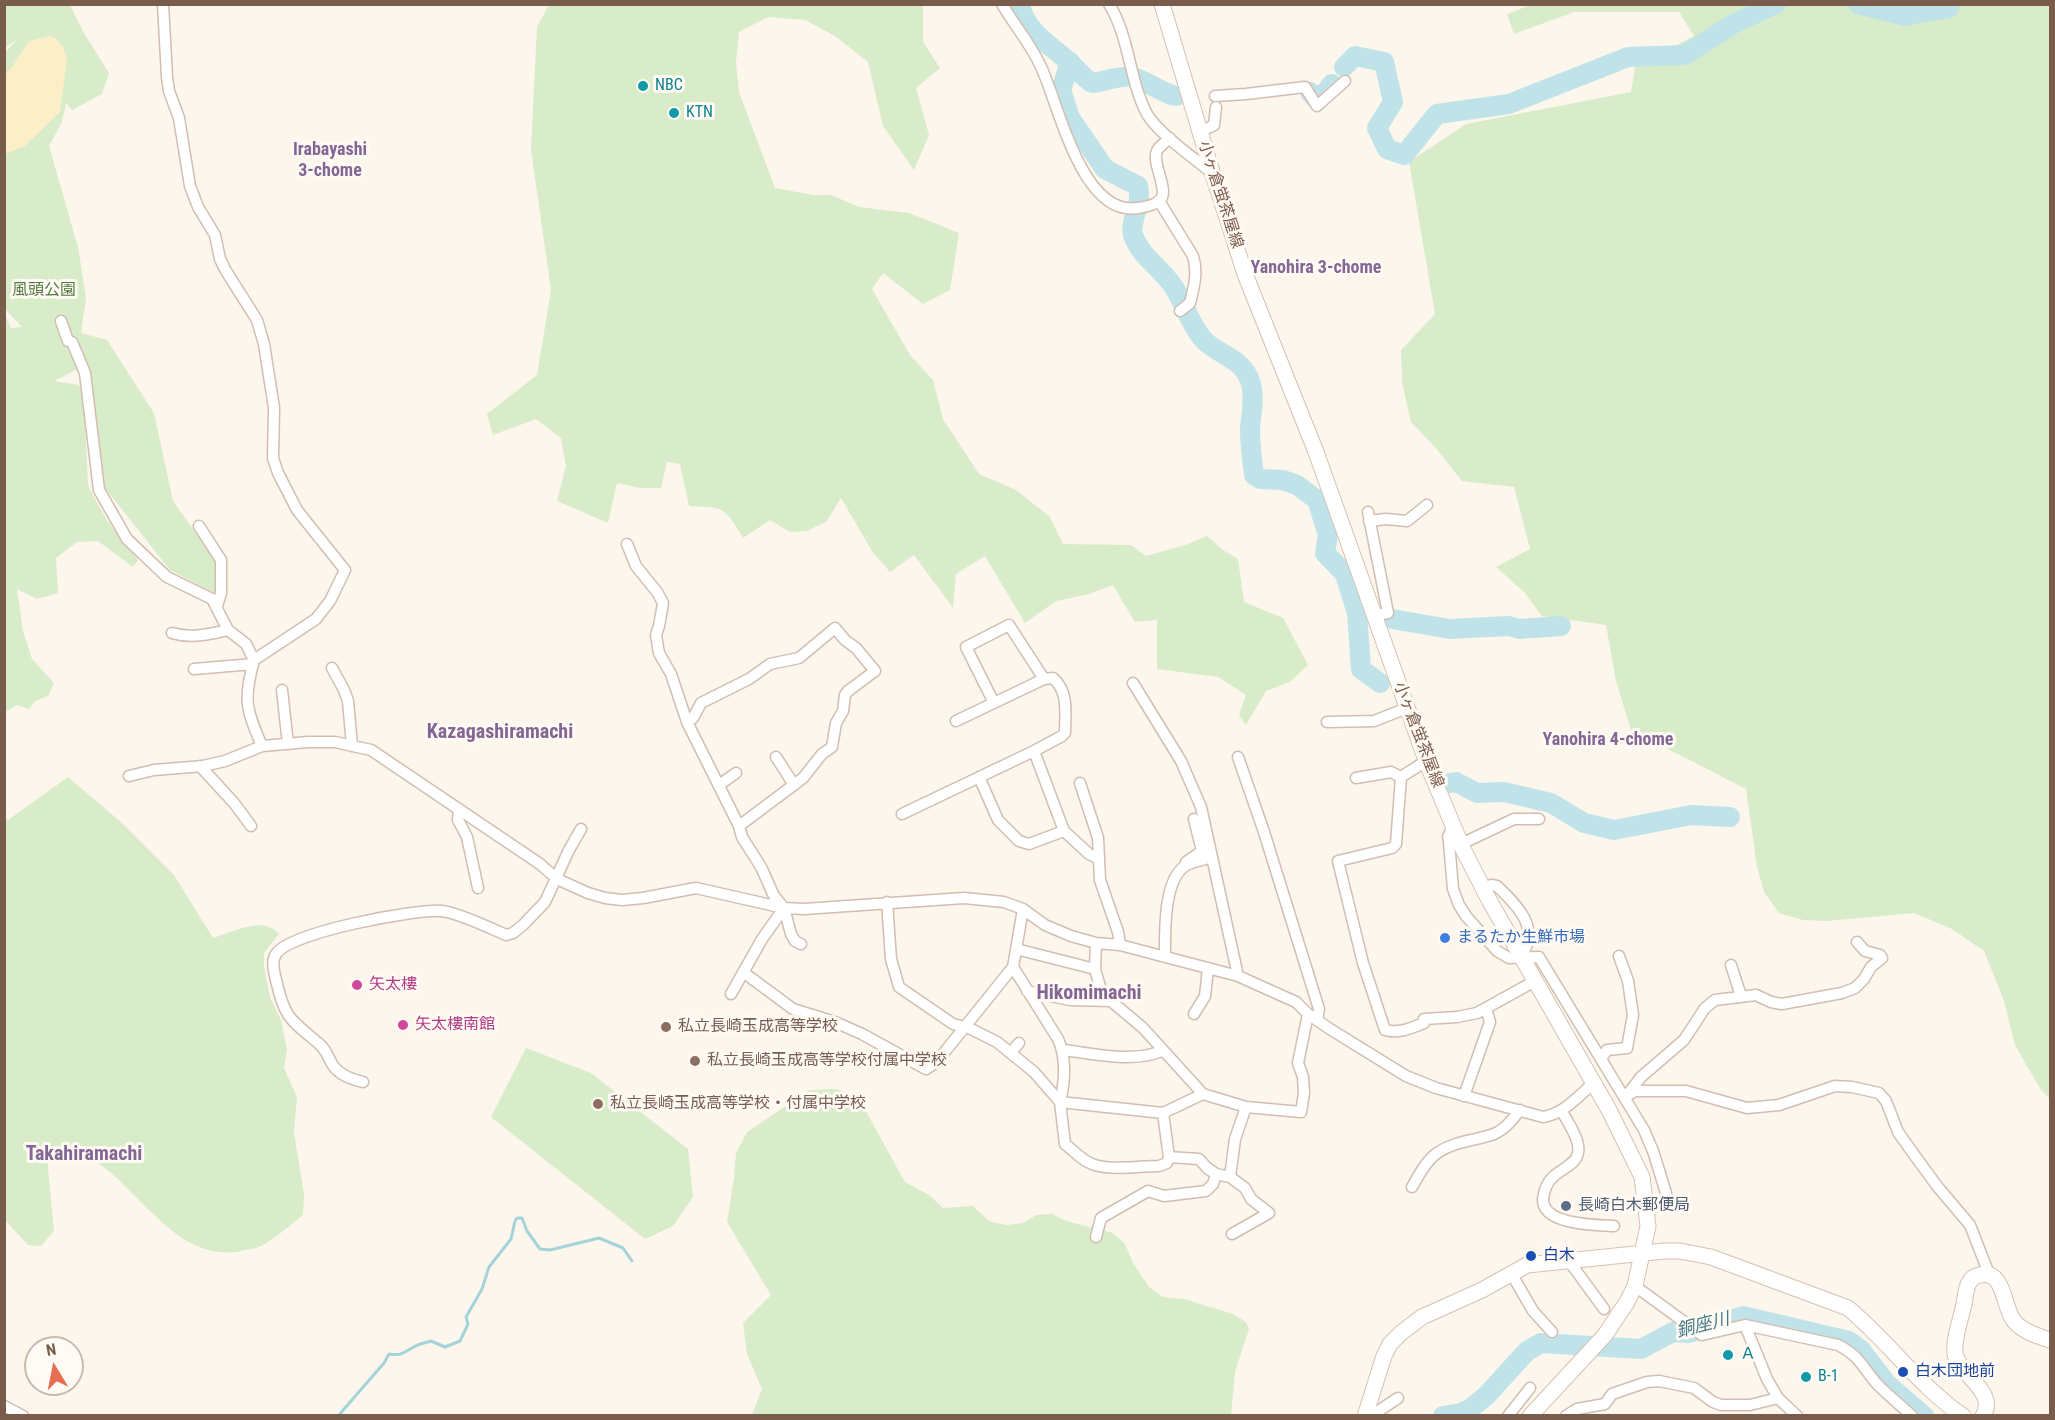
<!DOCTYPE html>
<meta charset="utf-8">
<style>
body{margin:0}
#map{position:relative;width:2055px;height:1420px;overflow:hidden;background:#fdf6ec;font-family:"Roboto Condensed",sans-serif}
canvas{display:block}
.frame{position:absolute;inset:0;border:6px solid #7a5c4d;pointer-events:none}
.north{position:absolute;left:24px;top:1336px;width:60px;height:60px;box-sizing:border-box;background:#fffaf3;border:2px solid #cabbb1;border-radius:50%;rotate:350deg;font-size:16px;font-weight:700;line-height:24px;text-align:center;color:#7a5c4d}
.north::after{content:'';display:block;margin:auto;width:21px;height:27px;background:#e76f51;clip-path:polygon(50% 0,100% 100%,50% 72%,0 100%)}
</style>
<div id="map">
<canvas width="2055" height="1420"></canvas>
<div class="frame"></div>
<div class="north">N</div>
</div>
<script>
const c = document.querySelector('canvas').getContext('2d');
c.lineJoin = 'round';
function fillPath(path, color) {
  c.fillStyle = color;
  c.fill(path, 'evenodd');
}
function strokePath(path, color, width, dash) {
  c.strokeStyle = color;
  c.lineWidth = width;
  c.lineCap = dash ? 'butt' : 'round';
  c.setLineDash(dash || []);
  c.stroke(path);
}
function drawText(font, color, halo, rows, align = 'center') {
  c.font = font + ' "Roboto Condensed","Noto Sans JP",sans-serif';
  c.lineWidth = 6;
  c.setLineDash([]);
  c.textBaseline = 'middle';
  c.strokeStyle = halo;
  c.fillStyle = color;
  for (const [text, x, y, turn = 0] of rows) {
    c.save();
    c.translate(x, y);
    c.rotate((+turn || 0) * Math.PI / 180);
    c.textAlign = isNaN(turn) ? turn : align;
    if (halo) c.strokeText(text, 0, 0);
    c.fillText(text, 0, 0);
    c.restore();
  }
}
fillPath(new Path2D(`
 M 1533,4 L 2050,5 L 2050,1099 L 2041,1090 L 2015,1045 L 2004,1001 L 1984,951 L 1952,929 L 1914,913 L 1826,921 L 1803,920 L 1779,913 L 1764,892 L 1757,867 L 1746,789 L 1631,730 L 1616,681 L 1606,625 L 1542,616 L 1524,592 L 1496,567 L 1530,549 L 1514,487 L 1462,481 L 1435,447 L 1411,422 L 1402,383 L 1401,350 L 1435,314 L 1409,162 L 1466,124 L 1631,92 L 1635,67 L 1694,36 L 1679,12 L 1574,12 L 1514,34 L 1507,14 Z
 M 5,5 L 70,5 L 84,33 L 109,73 L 102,94 L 72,110 L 66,103 L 62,122 L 49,146 L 78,247 L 86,298 L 81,333 L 107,340 L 154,413 L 173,501 L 215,560 L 216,594 L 170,570 L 105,488 L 90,370 L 71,355 L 78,369 L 54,381 L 79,385 L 84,398 L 88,486 L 106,519 L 138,560 L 133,567 L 98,541 L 77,542 L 56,558 L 58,593 L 37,599 L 17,589 L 23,631 L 32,659 L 54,683 L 48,696 L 35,701 L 29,709 L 17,705 L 5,712 L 4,312 L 11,328 L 22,327 L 5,309 L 4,54 L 17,39 L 5,48 Z
 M 549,5 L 923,5 L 923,42 L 940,68 L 916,88 L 929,135 L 914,170 L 883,126 L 868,62 L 835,36 L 805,20 L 768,17 L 739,32 L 736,63 L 739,92 L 775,188 L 813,195 L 831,195 L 859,207 L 909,213 L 959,233 L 950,290 L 923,304 L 883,273 L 872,289 L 910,355 L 933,380 L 943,419 L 979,474 L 1016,490 L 1050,517 L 1063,544 L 1131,545 L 1146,556 L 1185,545 L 1207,536 L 1223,550 L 1238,559 L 1244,602 L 1283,618 L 1308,665 L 1290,682 L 1266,691 L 1246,725 L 1239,715 L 1246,695 L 1218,677 L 1157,669 L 1157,620 L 1135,622 L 1113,585 L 1089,594 L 1056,601 L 1025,623 L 985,556 L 956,574 L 953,608 L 914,555 L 890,572 L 872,551 L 841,498 L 827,521 L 807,531 L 790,532 L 770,520 L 743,538 C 725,507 724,507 689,506 L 680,464 L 667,462 L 661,488 L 640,488 L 617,483 L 608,523 L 557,501 L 566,466 L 561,438 L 536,419 L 493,435 L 487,414 L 537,375 L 551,290 L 531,150 L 537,27 Z
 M 68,777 L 122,823 L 174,875 L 213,938 C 233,932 263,915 279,934 L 264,953 L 264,966 L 270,997 L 281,1020 L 287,1050 L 284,1068 L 297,1097 L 294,1133 L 304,1194 L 303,1215 C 290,1225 277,1237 263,1245 C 257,1249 248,1249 241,1251 C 180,1263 144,1196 102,1166 C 90,1157 75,1151 61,1147 L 47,1157 L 54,1231 L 41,1246 L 28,1245 L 5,1220 L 5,817 L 8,820 Z
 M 526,1048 L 591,1073 L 688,1149 L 693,1197 L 673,1226 L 645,1239 L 491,1117 Z
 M 837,1089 L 858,1097 L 905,1182 L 929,1195 L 943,1208 L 973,1206 L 989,1221 L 1006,1225 L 1023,1223 L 1036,1215 L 1052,1214 L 1066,1221 L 1113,1233 L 1125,1244 L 1133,1263 L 1149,1287 L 1163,1297 L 1184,1299 L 1233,1314 L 1246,1322 L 1249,1329 L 1235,1372 L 1231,1415 L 752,1415 L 762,1389 L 747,1354 L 743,1323 L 771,1295 L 727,1222 L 734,1178 L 736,1153 L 747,1132 L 810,1090 Z`), '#d8ecc9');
fillPath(new Path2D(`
 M 50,36 L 57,39 L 63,47 L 67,60 L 60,112 L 25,146 L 5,154 L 5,75 L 14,64 L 29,41 Z`), '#fcefc7');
strokePath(new Path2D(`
 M 338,1416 L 384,1363 L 389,1354 C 401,1356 403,1353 412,1348 C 418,1344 425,1343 431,1341 L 445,1347 L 460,1341 L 468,1324 L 466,1317 L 482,1289 L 489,1267 L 511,1239 L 515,1221 L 517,1218 L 522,1218 L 527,1231 L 540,1249 L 550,1250 L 599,1238 L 623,1248 L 632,1261`), '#a5d3da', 3);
strokePath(new Path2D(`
 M 1020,4 C 1025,31 1049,44 1068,61 C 1076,68 1083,77 1092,83 C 1104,82 1119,75 1131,77 C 1149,80 1159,93 1176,96
 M 1858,4 L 1905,16 L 1949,8
 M 1070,62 L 1061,90 L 1070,118 L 1105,169 L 1138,186 C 1143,207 1129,220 1133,235 C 1140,256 1161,268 1173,286 C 1184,302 1189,322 1202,338 C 1217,356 1243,356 1251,384 C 1255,398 1251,415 1250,429 C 1250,445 1252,460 1254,475 L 1260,479 L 1283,480 L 1297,485 L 1317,500 L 1328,535 L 1325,553 L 1345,574 L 1357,613 L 1361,669 L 1380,683
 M 1344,67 L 1355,56 L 1384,62 L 1393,102 L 1377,128 L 1387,149 L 1404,155 L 1437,114 L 1509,104 L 1628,57 L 1685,55 L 1733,24 L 1776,4
 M 1310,92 L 1318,101 L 1332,84
 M 1392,619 L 1450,629 L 1509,626 L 1519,629 L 1561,626
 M 1450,783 L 1456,782 L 1477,793 L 1504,792 L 1551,803 L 1584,823 L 1614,830 L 1691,815 L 1730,817
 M 1443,1416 L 1461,1413 L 1470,1409 L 1486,1396 L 1527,1351 L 1541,1343 L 1641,1349 L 1673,1332 L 1689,1333 L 1743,1316 L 1849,1341 L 1861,1350 L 1887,1384 L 1924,1416`), '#bfe3e8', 20);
const street = new Path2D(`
 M 1002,4 C 1014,25 1031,44 1041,67 C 1059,104 1081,217 1138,208 C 1145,207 1155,205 1160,200 C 1170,191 1151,163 1157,151 C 1159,146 1166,142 1170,138
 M 1109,4 C 1130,38 1129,80 1147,114 C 1158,133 1194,158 1212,173
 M 1215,96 L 1246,94 L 1305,87 L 1317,106 L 1345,81
 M 1200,132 L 1214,125 L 1216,107
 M 1159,201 L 1193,256 C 1198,272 1194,287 1190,303 L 1180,311
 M 61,321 L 68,341 L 72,342 L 85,373 L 99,490 L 127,539 L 167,577 L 212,599 L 228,630 L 246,644 L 254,660 L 316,619 L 330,601 L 345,570 L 297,510 L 278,473 L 273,458 L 274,408 L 264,344 L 257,320 L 226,271 L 220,259 L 215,235 L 198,207 L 190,186 L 179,118 L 169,91 L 167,77 L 163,4
 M 1368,512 L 1388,613 L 1376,615
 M 1369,521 L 1386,519 L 1407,521 L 1427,505
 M 199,526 L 221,560 L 221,593 L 217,606
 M 627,544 L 636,566 L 657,592 L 663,603 L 659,626 L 656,635 L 659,653 L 671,674 L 687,722 L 739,826 L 742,837 L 761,867 L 774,896 L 784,908 L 791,934 L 795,941 L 801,944
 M 172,633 C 192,639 209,634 228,630
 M 254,660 C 243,700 246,709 262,746 L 308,742 L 335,742 L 371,750 L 540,864 L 557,879 L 588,893 L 605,898 L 622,900 L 643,898 L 696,888 L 784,908 L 804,909 L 964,898 L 1004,902 L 1023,909 L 1045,925 L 1071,936 L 1096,943 L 1120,945 L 1238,976 L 1296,1002 L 1308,1014 L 1330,1029 L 1406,1076 L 1436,1088 L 1543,1117 C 1564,1114 1578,1096 1594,1083
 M 332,668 L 344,690 L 348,701 L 352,746
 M 194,669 L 253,664
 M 1133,683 L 1181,761 L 1201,807 L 1238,976
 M 282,690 L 288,744
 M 994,703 L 966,647 L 1009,625 L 1044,679
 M 687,722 L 693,718 L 701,703 L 749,679 L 770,664 L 799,658 L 835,628 L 845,640 L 856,648 L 875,671 L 848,691 L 845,695 L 843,711 L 836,723 L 832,747 L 822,754 L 803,778 L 739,826
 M 1327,722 L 1374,721 L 1407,708
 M 1034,751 L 1064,831 L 1089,854 L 1097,858
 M 776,757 L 794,785
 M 1238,757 L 1264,832 L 1319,1009 L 1317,1020
 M 1426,761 L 1401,777 L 1396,844 L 1392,848 L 1338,861 L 1363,963 L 1385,1030 C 1399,1034 1411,1028 1424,1023 L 1424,1019 L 1457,1017 L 1477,1013 L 1535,981
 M 200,766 L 234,803 L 251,826
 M 129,776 L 154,770 L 203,766 L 225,761 L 262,746
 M 979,777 L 998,820 L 1019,841 L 1029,844 L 1064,831
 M 1356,778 L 1391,772 L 1401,777
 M 1080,783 L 1098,838 L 1100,880 L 1118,932 L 1120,945
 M 719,785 L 736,773
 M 459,809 L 458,820 L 467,837 L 478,888
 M 902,814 L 1034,751 L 1062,736 L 1065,733 C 1065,713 1069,692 1053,678 L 1044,679 L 956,721
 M 1453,826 L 1448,837 L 1449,842 L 1453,889 L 1459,905 L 1466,916 L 1497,951 L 1509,958 L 1539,957 L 1644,1130 L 1653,1151 L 1666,1193
 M 1461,844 L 1514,819 L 1539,819
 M 1186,862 L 1202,851 L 1194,819
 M 1491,885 L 1497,886 C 1517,905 1541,928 1521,956
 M 887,902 L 891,959 L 899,987 L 953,1024 L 969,1028 L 997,1042 L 1034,1072 L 1060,1102 L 1065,1144 C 1074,1151 1081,1160 1092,1164 C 1109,1171 1140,1166 1159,1166 L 1167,1163 L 1169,1157 L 1163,1113
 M 1023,909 L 1013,967 L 1058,1039 C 1067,1059 1065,1081 1060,1102 L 1163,1113 L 1203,1094
 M 1016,949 L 1095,969 L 1101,990 L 1111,1001
 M 1165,957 C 1165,934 1163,881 1185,866 C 1193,861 1204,860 1212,857
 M 1731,965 L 1741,996
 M 1095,969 L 1096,943
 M 743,972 L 793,1009 L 835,1022 L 862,1034 L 926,1069 L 935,1063 L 947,1049 L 1013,967
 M 1027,991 L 1070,1000 L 1111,1001 L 1143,1028 L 1203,1094 L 1246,1107 L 1301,1112 L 1304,1093 L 1303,1077 L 1298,1063 L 1308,1014
 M 731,994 L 762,939 L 784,908
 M 1194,1014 L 1205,996 L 1208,968
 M 1064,1050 C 1095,1054 1132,1063 1162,1051
 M 1011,1052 L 1019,1043
 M 1601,1059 L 1607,1050 L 1627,1048 L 1633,1015 L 1628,981 L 1619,956
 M 363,1082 C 351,1079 339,1075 332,1064 C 327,1055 326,1049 317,1042 C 289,1019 284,1016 276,980 C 274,971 271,962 276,954 C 290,932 415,909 442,911 C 459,913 490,928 506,935 L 513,933 L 523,925 L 545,902 L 569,850 L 581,829
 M 1627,1095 L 1641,1077 L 1684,1040 L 1705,1008 L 1715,1000 L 1756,995 L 1771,1002 L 1782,1004 L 1842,993 L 1855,988 L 1864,979 L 1871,967 L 1882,958 L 1880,955 L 1865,951 L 1857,942
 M 1464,1096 L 1490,1022 L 1486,1009
 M 1625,1097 L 1635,1091 L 1686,1091 L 1747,1108 L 1779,1105 L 1835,1086 L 1852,1087 L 1879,1093 L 1886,1101 L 1898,1132 L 1910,1149 L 1937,1186 L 1970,1225 L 1989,1274
 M 1562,1111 C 1567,1122 1581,1140 1578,1153 C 1576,1165 1560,1169 1552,1178 C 1547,1183 1544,1191 1543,1199 C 1542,1225 1596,1225 1614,1226
 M 1169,1157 L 1199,1159 L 1207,1168 L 1216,1174
 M 1230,1177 L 1245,1188 L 1251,1199 L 1269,1213 L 1232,1234
 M 1412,1187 C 1419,1175 1426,1161 1437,1153 C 1455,1141 1473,1141 1491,1135 C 1504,1131 1512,1120 1520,1110
 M 1096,1237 L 1101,1218 L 1148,1191 L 1164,1196 L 1206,1191 L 1213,1184 L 1216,1174 L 1230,1177 L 1235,1139 L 1246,1107
 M 1569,1261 L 1604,1309
 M 1511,1273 L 1533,1311 L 1552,1332
 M 1635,1286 L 1702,1335 L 1745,1325 L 1767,1379 L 1778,1398 L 1797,1416
 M 1745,1325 L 1838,1345 C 1859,1355 1863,1368 1877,1384 C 1888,1395 1900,1405 1912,1416
 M 4,1406 L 23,1416
 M 1371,1416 L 1398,1398
 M 1508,1416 L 1530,1388
 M 1566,1416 L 1577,1409 L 1605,1404 L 1612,1394 L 1647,1382 L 1659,1381 L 1694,1388 L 1713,1402 L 1721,1405 L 1750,1405 L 1778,1398`);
const secondary = new Path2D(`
 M 1162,4 L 1209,162 L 1245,274 L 1316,452 L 1427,763 L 1462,847 L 1489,900 L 1609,1110 L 1642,1177 L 1648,1226 L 1635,1286 L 1627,1302 L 1605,1335 L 1530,1416
 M 1365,1416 L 1384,1356 L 1390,1344 L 1401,1333 L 1422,1317 L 1482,1290 L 1527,1265 L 1664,1251 L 1680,1251 L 1711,1257 L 1848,1308 C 1889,1342 1919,1386 1963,1416
 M 1983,1416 C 1998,1392 1960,1376 1955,1354 C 1953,1339 1961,1319 1964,1304 C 1966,1293 1966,1277 1980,1275 C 2005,1269 2003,1308 2014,1321 C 2023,1332 2038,1336 2050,1340`);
strokePath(street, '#d1beb0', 13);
strokePath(secondary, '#d6c0b0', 17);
strokePath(street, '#fff', 10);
strokePath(secondary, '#fff', 15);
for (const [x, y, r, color] of [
 [643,86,6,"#0f9aa8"],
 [674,113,6,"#0f9aa8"],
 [1445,938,6,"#3f7fe0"],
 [357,985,6,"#d1479c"],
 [403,1025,6,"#d1479c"],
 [666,1027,6,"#8d6e63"],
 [695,1061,6,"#8d6e63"],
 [598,1104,6,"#8d6e63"],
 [1566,1206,6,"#5c6f8a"],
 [1531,1256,6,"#1a4fb4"],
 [1728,1355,6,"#0f9aa8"],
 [1903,1372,6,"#1a4fb4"],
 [1806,1377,6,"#0f9aa8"]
]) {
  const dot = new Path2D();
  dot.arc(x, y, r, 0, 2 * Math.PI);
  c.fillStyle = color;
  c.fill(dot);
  strokePath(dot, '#fffaf3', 2);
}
drawText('16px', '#0d838f', '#fffaf3', [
 ["NBC",655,86],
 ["KTN",686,113],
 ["Ａ",1740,1355],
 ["B-1",1818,1377]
], 'left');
drawText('16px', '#7a5c4d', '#fffaf3', [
 ["小ヶ倉蛍茶屋線",1220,195,72],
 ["小ヶ倉蛍茶屋線",1418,735,69]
]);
drawText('16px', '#537a41', '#fffaf3', [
 ["風頭公園",44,291]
]);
drawText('16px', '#366cbe', '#fffaf3', [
 ["まるたか生鮮市場",1457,938]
], 'left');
drawText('16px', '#b23c85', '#fffaf3', [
 ["矢太樓",369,985],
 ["矢太樓南館",415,1025]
], 'left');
drawText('16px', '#785e54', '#fffaf3', [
 ["私立長崎玉成高等学校",678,1027],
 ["私立長崎玉成高等学校付属中学校",707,1061],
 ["私立長崎玉成高等学校・付属中学校",610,1104]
], 'left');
drawText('16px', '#4e5e75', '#fffaf3', [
 ["長崎白木郵便局",1578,1206]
], 'left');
drawText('16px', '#164399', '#fffaf3', [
 ["白木",1543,1256],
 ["白木団地前",1915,1372]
], 'left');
drawText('bold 18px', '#846695', '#fffaf3', [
 ["Irabayashi",330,150],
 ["3-chome",330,171],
 ["Yanohira 3-chome",1316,268],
 ["Yanohira 4-chome",1608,740]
]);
drawText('italic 18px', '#437c86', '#fffaf3', [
 ["銅座川",1703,1326,-14]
]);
drawText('bold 20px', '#846695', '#fffaf3', [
 ["Kazagashiramachi",500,733],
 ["Hikomimachi",1089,994],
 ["Takahiramachi",84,1155]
]);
</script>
